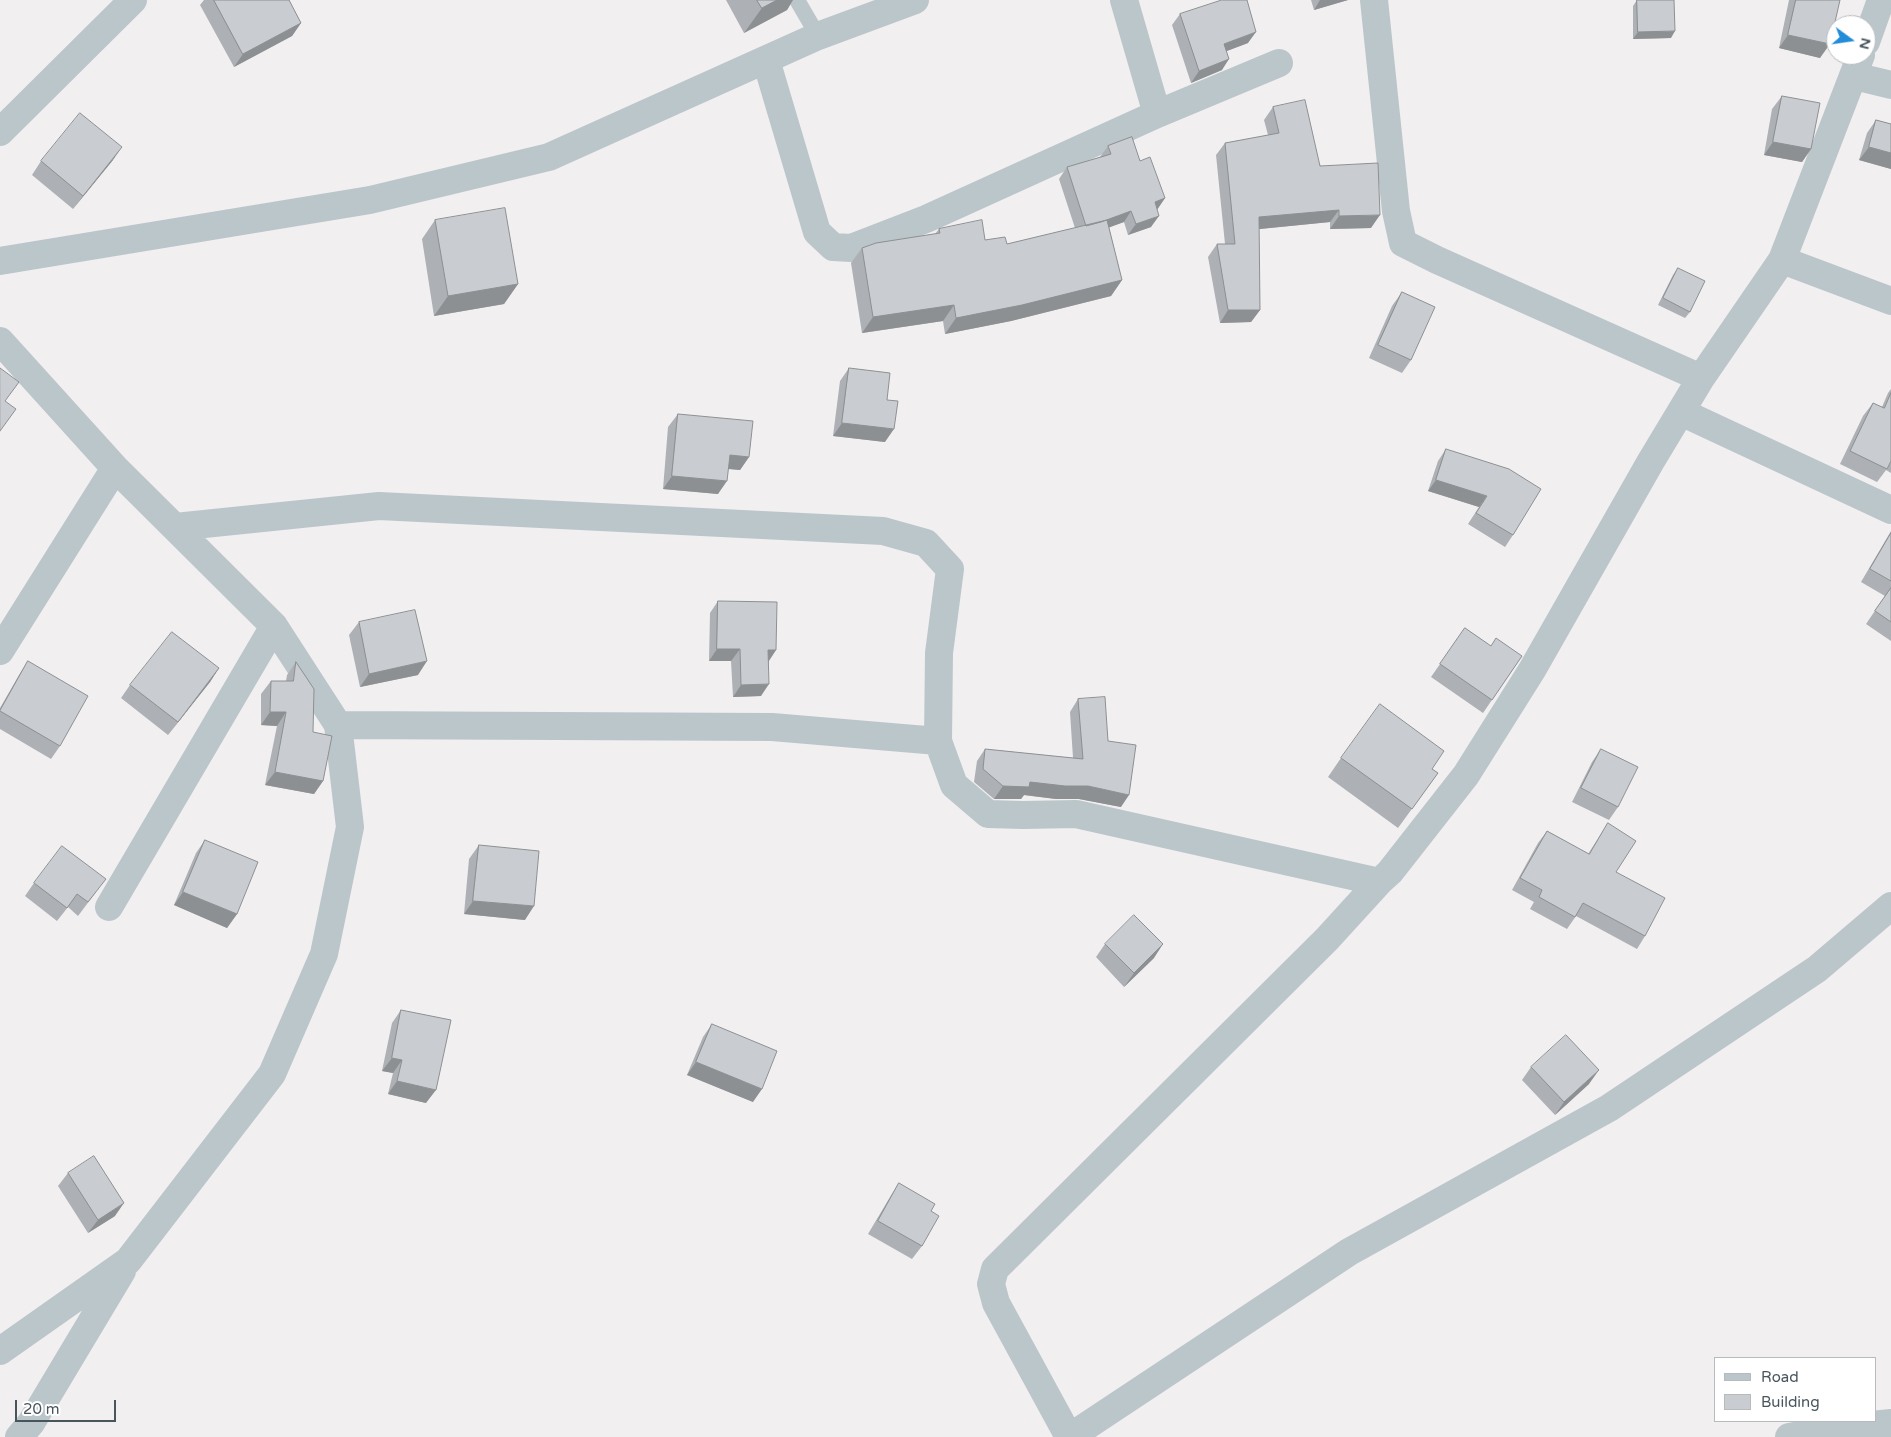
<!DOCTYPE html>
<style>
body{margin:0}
#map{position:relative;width:1891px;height:1437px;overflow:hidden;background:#f2eff0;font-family:"Varela Round",sans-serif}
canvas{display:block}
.legend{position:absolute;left:1714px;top:1357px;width:162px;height:65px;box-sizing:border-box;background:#fff;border:1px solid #b6bbbe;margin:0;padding:6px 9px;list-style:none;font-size:15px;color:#48555c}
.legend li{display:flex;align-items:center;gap:10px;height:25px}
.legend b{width:25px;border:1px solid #b6bbbe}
.north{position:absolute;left:1826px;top:15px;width:50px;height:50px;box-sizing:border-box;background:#fff;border:1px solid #b6bbbe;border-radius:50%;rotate:104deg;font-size:14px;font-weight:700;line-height:20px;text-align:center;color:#48555c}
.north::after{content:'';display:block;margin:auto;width:18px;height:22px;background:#228cd9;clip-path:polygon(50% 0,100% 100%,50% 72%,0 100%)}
.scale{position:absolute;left:15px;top:1400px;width:101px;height:22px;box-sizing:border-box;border:2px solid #48555c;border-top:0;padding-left:6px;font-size:15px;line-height:18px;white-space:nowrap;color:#48555c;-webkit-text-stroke:4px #fff;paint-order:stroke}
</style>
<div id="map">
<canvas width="1891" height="1437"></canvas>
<ul class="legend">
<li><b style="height:6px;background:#bbc6cb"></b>Road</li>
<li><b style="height:14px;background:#c9cdd1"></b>Building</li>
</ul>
<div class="north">N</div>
<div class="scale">20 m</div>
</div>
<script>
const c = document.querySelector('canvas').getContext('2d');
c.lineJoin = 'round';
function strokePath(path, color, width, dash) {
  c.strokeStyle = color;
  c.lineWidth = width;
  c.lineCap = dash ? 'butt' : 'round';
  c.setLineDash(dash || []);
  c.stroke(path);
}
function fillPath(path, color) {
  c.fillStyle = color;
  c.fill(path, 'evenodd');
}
strokePath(new Path2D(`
 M 797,0 L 818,36`), '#bbc6cb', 16);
strokePath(new Path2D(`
 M 1124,0 L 1157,114
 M 1374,0 L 1396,211 L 1403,243 L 1437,260 L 1701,378
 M 1866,42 L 1881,0
 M 766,60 L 817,232 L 833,247 L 851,248 L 926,219 L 1157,114 L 1279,63
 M 1854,76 L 1891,85
 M 0,132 L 133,0
 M 1782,260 L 1891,301
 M 0,261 L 370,200 L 549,157 L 818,36 L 915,0
 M 0,341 L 115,468 L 274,626 L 338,725 L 350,827 L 324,954 L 272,1074 L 128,1261 L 0,1351
 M 1681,412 L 1891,510
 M 175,527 L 379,506 L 883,531 L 926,543 L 950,569 L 939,653 L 938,741 L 954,785 L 988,814 L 1023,815 L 1076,814 L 1379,882
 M 0,651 L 115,468
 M 338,725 L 772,727 L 938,741
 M 109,907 L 274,626
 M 19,1437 L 31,1423 L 122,1271
 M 1069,1437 L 996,1303 L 991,1284 L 995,1269 L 1327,939 L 1379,882 L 1390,872 L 1466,775 L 1532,670 L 1651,461 L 1701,378 L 1782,260 L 1861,55
 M 1070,1437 L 1349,1252 L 1609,1108 L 1817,969 L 1891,906
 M 1789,1437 L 1833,1429 L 1891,1423`), '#bbc6cb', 28);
fillPath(new Path2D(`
 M 204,0 L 289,0 L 301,23 L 292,36 L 234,67 L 200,5 Z
 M 726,0 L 793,0 L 787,10 L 744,33 Z
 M 1311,0 L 1348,0 L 1314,10 Z
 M 1637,0 L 1671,38 L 1633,39 L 1633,6 Z
 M 1789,0 L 1840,0 L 1820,58 L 1779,48 Z
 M 1180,14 L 1248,43 L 1227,51 L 1222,70 L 1191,83 L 1172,25 Z
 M 1782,96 L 1811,149 L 1802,162 L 1764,155 L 1772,109 Z
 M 1273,107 L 1371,228 L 1330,229 L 1330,222 L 1259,229 L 1260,310 L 1251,322 L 1220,323 L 1208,257 L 1217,244 L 1225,244 L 1216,155 L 1225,143 L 1268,135 L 1264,120 Z
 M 1876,120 L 1891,124 L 1891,169 L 1859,160 L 1867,133 Z
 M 1108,146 L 1140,161 L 1165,198 L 1157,209 L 1151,227 L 1128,235 L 1124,222 L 1109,227 L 1122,280 L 1111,296 L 1011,321 L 945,334 L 943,321 L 862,333 L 851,263 L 862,248 L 935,234 L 939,229 L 985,240 L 1007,244 L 1075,228 L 1059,179 L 1067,167 L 1100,157 Z
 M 113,160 L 73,209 L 32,175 L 41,161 Z
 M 435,220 L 518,284 L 504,304 L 434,316 L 422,239 Z
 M 1678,268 L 1690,312 L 1685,318 L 1658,305 L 1673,275 Z
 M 1402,292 L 1411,360 L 1402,373 L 1369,358 L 1392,306 Z
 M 849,368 L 887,400 L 885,442 L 833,436 L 840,381 Z
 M 1891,389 L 1891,473 L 1886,470 L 1877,482 L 1840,464 L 1863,416 L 1873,403 L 1882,407 L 1888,393 Z
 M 678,414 L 749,457 L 740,470 L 728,469 L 718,494 L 663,489 L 668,427 Z
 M 1446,449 L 1513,535 L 1505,547 L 1468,524 L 1479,507 L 1428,491 L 1438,461 Z
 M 1891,531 L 1891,641 L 1866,624 L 1885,596 L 1861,582 Z
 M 718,601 L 776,650 L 769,661 L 761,696 L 733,697 L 731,661 L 709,661 L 710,613 Z
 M 359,622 L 418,675 L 360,687 L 349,635 Z
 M 1465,628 L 1491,646 L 1522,656 L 1483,713 L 1431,677 Z
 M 28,661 L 60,746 L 51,759 L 0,729 L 0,708 L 19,675 Z
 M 296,662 L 313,732 L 323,781 L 314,794 L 265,785 L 277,726 L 261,725 L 261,694 L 271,681 L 286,681 L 287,675 Z
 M 219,668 L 210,682 L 168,735 L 121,698 L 130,685 Z
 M 1078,699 L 1108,741 L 1121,807 L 1079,799 L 1056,799 L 1024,795 L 1021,799 L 994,799 L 974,782 L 977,761 L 985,749 L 1073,758 L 1070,712 Z
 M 1601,749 L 1618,807 L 1609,820 L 1572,802 L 1592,762 Z
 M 1341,758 L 1432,769 L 1438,773 L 1398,828 L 1328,777 Z
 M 1608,823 L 1616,872 L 1645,936 L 1637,949 L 1576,916 L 1567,929 L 1530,909 L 1534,902 L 1512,890 L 1538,843 L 1547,831 L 1588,854 Z
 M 205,840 L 237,914 L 227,928 L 174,905 L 196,853 Z
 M 479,845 L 525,920 L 464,914 L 469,859 Z
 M 34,883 L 96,892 L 78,916 L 68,907 L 57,921 L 25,896 Z
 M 1105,944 L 1154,958 L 1124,987 L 1096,957 Z
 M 401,1010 L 426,1103 L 388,1094 L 393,1073 L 382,1071 L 392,1023 Z
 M 712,1024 L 753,1102 L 687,1075 L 703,1037 Z
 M 1531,1067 L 1589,1084 L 1555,1115 L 1522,1080 Z
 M 68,1173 L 115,1216 L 88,1233 L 58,1186 Z
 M 899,1183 L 931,1211 L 922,1246 L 912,1259 L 868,1234 L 890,1197 Z`), '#adb0b4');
fillPath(new Path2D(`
 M 777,0 L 793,0 L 787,10 L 744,33 L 762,8 Z
 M 1320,0 L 1348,0 L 1314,10 Z
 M 301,23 L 292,36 L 234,67 L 243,54 Z
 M 1675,31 L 1671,38 L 1633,39 L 1638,32 Z
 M 1256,32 L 1248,43 L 1216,55 L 1224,44 Z
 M 1788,35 L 1830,44 L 1820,58 L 1779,48 Z
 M 1229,59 L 1222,70 L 1191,83 L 1199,71 Z
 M 1773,142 L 1811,149 L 1802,162 L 1764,155 Z
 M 122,147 L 113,160 L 73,209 L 83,196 Z
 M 1869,147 L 1891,153 L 1891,169 L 1859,160 Z
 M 1165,198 L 1157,210 L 1155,202 Z
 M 1339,210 L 1330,222 L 1250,230 L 1259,217 Z
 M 1131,211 L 1124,222 L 1078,239 L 1086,227 Z
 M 1380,215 L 1371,228 L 1330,229 L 1339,216 Z
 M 1159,216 L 1151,227 L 1128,235 L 1136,224 Z
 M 1122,280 L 1111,296 L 1011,321 L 945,334 L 956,318 Z
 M 518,284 L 504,304 L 434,316 L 448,296 Z
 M 954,305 L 943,321 L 862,333 L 873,317 Z
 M 1228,310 L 1260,310 L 1251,322 L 1220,323 Z
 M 842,423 L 894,429 L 885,442 L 833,436 Z
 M 730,455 L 749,457 L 740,470 L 720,468 Z
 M 672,476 L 727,481 L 718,494 L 663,489 Z
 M 1436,480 L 1487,496 L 1479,507 L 1428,491 Z
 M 717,649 L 740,649 L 731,661 L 709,661 Z
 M 768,650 L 776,650 L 768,662 Z
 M 427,661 L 418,675 L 360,687 L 369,674 Z
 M 219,668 L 210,682 L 168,735 L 178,722 Z
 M 769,684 L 761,696 L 733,697 L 741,685 Z
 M 270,712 L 286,712 L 277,726 L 261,725 Z
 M 275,772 L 323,781 L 314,794 L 265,785 Z
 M 1030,782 L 1088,786 L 1129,795 L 1121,807 L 1079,799 L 1056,799 L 1024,795 L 1021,799 L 994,799 L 1003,786 Z
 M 183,892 L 237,914 L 227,928 L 174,905 Z
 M 473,901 L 534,906 L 525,920 L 464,914 Z
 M 1163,944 L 1154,958 L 1124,987 L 1134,973 Z
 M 392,1058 L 402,1060 L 393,1073 L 382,1071 Z
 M 696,1062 L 762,1089 L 753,1102 L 687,1075 Z
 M 1599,1070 L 1589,1084 L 1555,1115 L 1564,1102 Z
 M 397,1081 L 436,1090 L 426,1103 L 388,1094 Z
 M 124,1203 L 115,1216 L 88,1233 L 98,1220 Z`), '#8d9092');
const building = new Path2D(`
 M 214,0 L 289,0 L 301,23 L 243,54 Z
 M 757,0 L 777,0 L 762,8 Z
 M 1222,0 L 1247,0 L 1256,32 L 1224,44 L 1229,59 L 1199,71 L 1180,14 Z
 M 1637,0 L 1674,0 L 1675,31 L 1638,32 Z
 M 1796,0 L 1840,0 L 1830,44 L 1788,35 Z
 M 1782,96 L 1820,103 L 1811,149 L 1773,142 Z
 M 1305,100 L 1320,166 L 1378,163 L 1380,215 L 1339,216 L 1339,210 L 1259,217 L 1260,310 L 1228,310 L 1217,244 L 1235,244 L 1225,143 L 1279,133 L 1273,107 Z
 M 80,113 L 122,147 L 83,196 L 41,161 Z
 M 1876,120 L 1891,124 L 1891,153 L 1869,147 Z
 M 1132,137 L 1140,161 L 1150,157 L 1165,198 L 1155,202 L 1159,216 L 1136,224 L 1131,211 L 1101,222 L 1086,226 L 1067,167 L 1111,154 L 1108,146 Z
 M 505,208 L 518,284 L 448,296 L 435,220 Z
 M 982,220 L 985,240 L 1005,237 L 1007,244 L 1107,220 L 1122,280 L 1022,305 L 956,318 L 954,305 L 873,317 L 862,248 L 876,243 L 940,233 L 939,229 Z
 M 1678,268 L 1705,281 L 1690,312 L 1663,298 Z
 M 1402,292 L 1435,307 L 1411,360 L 1378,345 Z
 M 0,368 L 19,382 L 5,401 L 16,409 L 0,431 Z
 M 849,368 L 890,373 L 887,400 L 898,401 L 894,429 L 842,423 Z
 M 1891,393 L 1891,461 L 1887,469 L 1850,451 L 1873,403 L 1884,408 Z
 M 678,414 L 753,421 L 749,457 L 730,455 L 727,481 L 672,476 Z
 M 1446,449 L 1509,469 L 1541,489 L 1513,535 L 1476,513 L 1487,496 L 1436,480 Z
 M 1891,533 L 1891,581 L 1870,569 Z
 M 1891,588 L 1891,622 L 1875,611 Z
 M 718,601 L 777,602 L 776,650 L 768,650 L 769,684 L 741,685 L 740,649 L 717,649 Z
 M 415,610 L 427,661 L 369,674 L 359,622 Z
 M 1465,628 L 1491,646 L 1496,638 L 1522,656 L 1492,700 L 1440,664 Z
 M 172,632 L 219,668 L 178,722 L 130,685 Z
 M 28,661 L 88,696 L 60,746 L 0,711 Z
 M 296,662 L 314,689 L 313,732 L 332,736 L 323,781 L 275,772 L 286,712 L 270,712 L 271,681 L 293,681 Z
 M 1105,697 L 1108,741 L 1136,745 L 1129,795 L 1088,786 L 1065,786 L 1030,782 L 1029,787 L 1003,786 L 983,769 L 985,749 L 1083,759 L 1078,699 Z
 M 1380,704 L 1444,751 L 1432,769 L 1438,773 L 1412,809 L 1341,758 Z
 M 1601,749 L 1638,767 L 1618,807 L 1581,788 Z
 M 1608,823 L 1636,841 L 1616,872 L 1665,898 L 1645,936 L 1583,903 L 1575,917 L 1539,897 L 1542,890 L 1520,878 L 1547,831 L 1589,854 Z
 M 205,840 L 258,862 L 237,914 L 183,892 Z
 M 479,845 L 539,851 L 534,906 L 473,901 Z
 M 62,846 L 106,879 L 88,902 L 77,894 L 67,908 L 34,883 Z
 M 1134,915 L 1163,944 L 1134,973 L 1105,944 Z
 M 401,1010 L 451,1020 L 436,1090 L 397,1081 L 402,1060 L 392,1058 Z
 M 712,1024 L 777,1051 L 762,1089 L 696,1062 Z
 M 1566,1035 L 1599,1070 L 1564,1102 L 1531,1067 Z
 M 94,1156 L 124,1203 L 98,1220 L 68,1173 Z
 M 899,1183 L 935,1204 L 931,1211 L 939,1216 L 922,1246 L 878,1221 Z`);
fillPath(building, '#c9cdd1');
strokePath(building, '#8d9092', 1);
</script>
